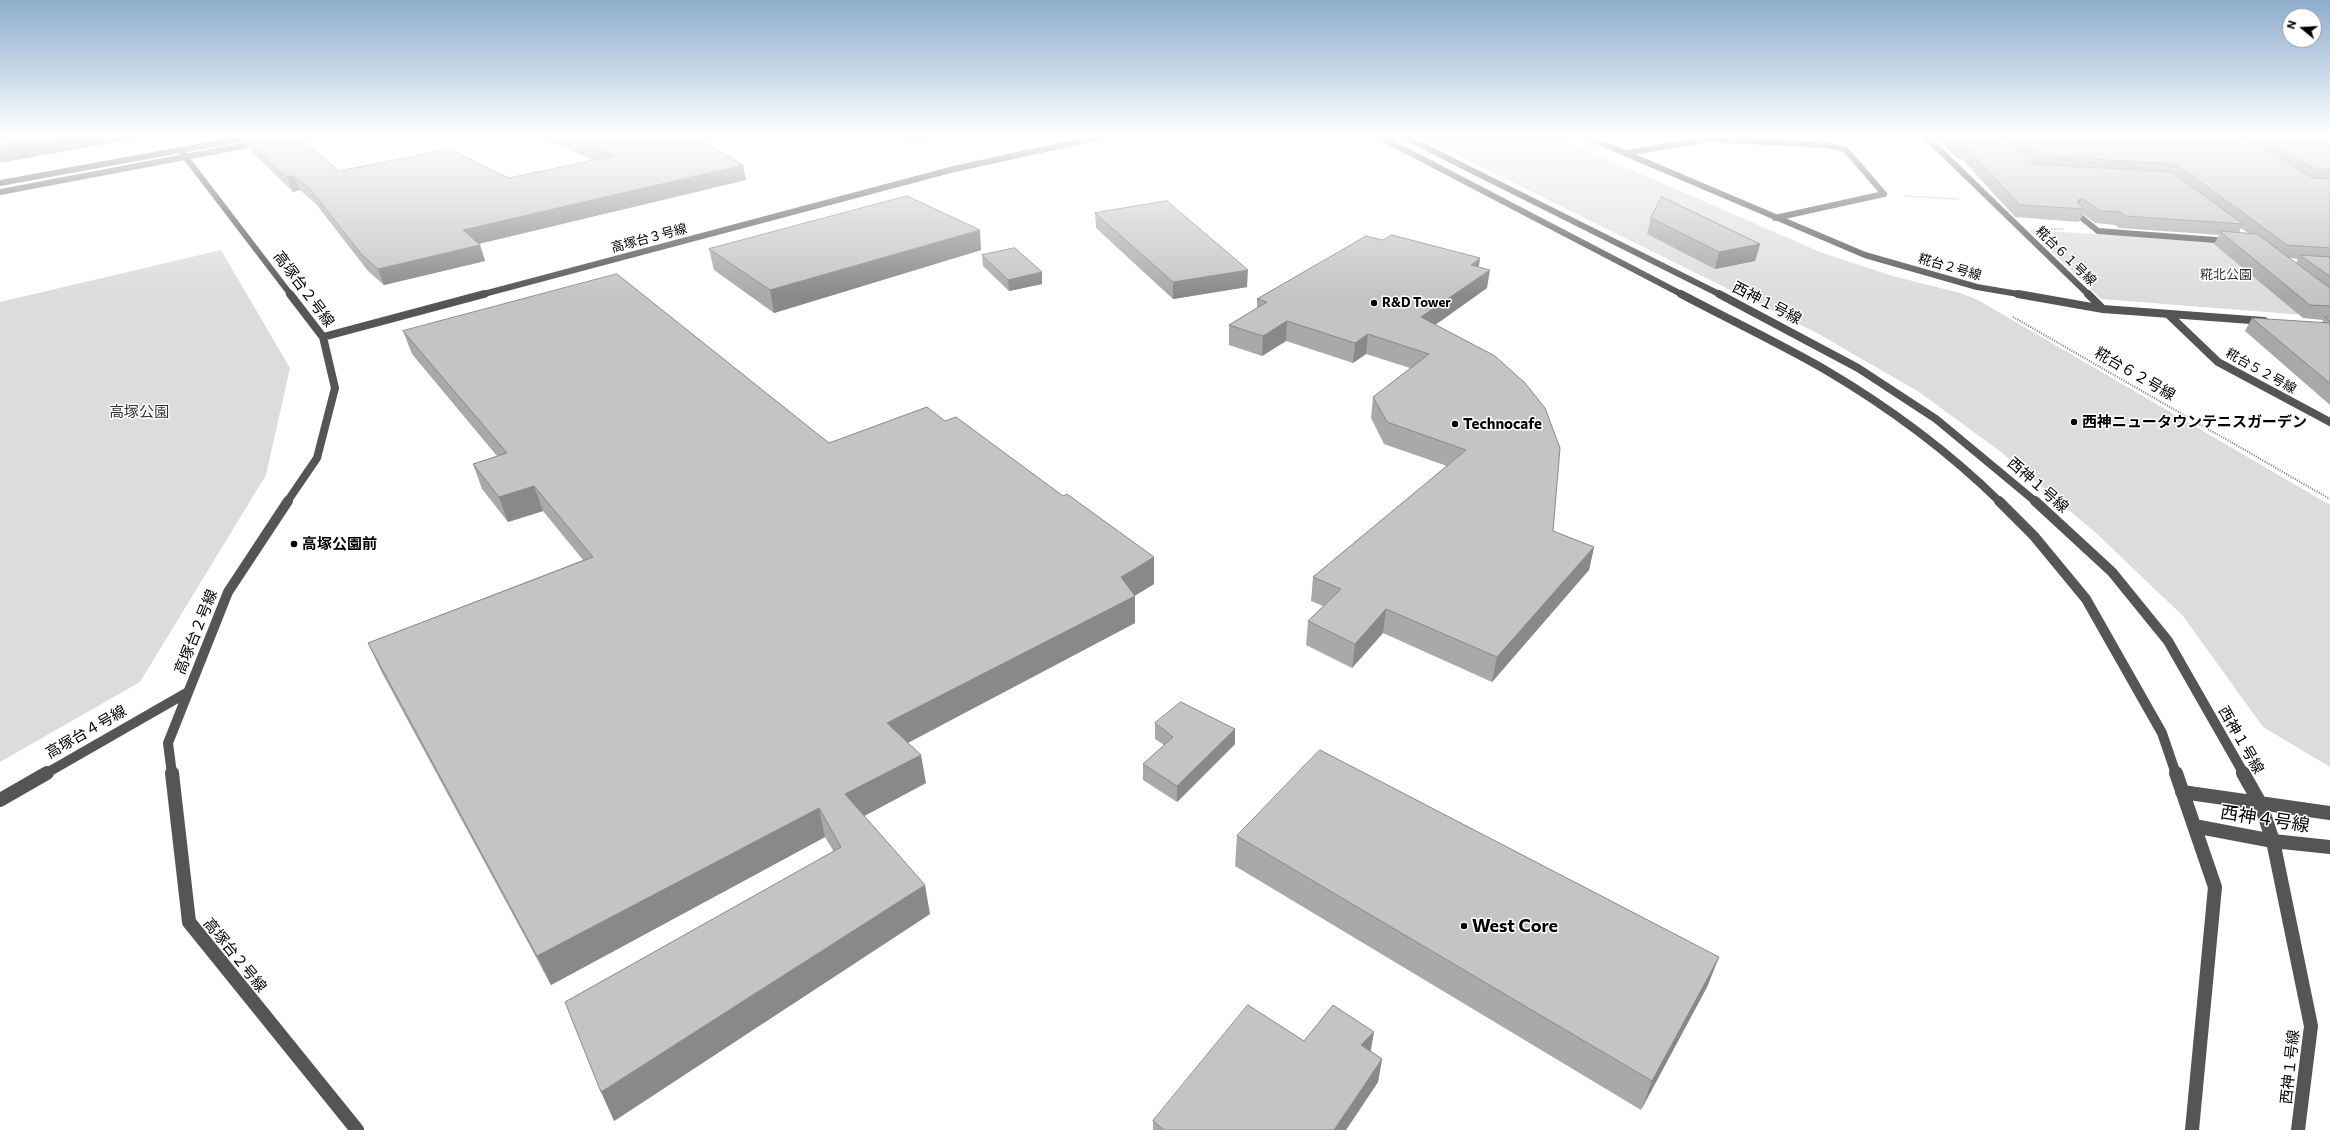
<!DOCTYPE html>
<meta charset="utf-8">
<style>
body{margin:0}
#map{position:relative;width:2330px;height:1130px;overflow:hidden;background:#fff;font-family:Commissioner,sans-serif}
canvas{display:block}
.north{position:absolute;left:2282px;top:8px;width:40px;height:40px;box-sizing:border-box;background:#fff;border:1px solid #999;border-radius:50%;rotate:288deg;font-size:11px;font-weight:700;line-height:16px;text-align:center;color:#000}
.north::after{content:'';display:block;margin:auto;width:14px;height:18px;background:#000;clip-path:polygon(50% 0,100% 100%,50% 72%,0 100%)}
</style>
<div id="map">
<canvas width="2330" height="1130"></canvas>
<div class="north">N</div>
</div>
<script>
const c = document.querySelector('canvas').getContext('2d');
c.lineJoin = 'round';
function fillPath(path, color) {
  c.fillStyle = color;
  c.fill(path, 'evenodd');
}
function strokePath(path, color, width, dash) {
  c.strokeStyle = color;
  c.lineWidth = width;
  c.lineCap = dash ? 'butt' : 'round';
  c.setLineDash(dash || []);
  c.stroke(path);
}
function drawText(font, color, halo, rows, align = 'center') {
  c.font = font + ' Commissioner,"Noto Sans JP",sans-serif';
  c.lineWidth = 3;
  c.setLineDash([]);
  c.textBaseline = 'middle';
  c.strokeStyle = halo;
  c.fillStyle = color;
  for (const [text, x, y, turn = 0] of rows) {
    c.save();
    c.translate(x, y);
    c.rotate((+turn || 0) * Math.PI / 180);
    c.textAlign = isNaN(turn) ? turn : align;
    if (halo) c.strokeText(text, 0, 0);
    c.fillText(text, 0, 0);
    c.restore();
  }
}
fillPath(new Path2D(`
 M 1421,137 L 1557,137 L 1820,252 L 1893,276 L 1960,293 L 1978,300 L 2330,505 L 2330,767 L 2263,727 L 2183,616 L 2097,534 L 2001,452 L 1919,392 L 1817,333 Z
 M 2029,230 L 2242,243 L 2330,317 L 2101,299 Z
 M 221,250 L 290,368 L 266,475 L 140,682 L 0,762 L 0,302 Z`), '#dcdcdc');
strokePath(new Path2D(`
 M 1904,196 L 1959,199
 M 2051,229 L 2064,229`), '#777', 1.5, [0.5, 1]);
strokePath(new Path2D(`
 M 2013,317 L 2330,499`), '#777', 2, [1, 1.5]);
strokePath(new Path2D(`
 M 1380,137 L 1683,295
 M 1405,137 L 1721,295
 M 1587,137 L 1865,255 L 1977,287 L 2024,295
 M 1926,137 L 2089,295
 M 181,151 L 291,295
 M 1627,153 L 1709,139 L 1828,145 L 1846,150 L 1884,194 L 1775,218
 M 0,183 L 246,138
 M 0,192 L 259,143
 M 2077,214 L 2098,231 L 2229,241
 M 480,295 L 954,169 L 1100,137`), '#555', 6);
strokePath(new Path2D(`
 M 1681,294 C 1728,319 1777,342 1824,369 C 1887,406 1948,451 2000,502
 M 1719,294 L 1858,368 L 1936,419 L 2036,502
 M 2018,294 L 2103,309 L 2264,321
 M 2088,294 L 2103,309
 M 2169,315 L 2218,362 L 2330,422
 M 323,337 L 484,294
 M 287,502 L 317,458 L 335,388 L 323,337 L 290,294`), '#555', 8);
strokePath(new Path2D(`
 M 1999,501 L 2034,536 L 2086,599 L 2162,733 L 2176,774
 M 2035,501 L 2112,572 L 2168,641 L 2244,774
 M 45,774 L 188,692
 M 172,774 L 168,743 L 228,592 L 288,501`), '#555', 10);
strokePath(new Path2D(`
 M 172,773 L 189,922 L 357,1130
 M 2176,773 L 2215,887 L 2192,1130
 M 2243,773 L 2261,805 L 2273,841 L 2311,1026 L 2298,1130
 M 2182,792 L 2330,813
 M 0,800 L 47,773
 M 2194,826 L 2273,841 L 2330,847`), '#555', 14);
fillPath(new Path2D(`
 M 244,137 L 299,137 L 339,171 L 509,178 L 593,160 L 539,137 L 697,137 L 743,165 L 746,180 L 479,244 L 480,245 L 485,261 L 384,285 L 368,271 L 316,204 L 300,190 L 293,192 L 249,149 Z
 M 900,137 L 931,137 L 917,142 Z
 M 1935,137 L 2330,137 L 2330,405 L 2245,331 L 2252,318 L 2322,323 L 2323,320 L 2303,318 L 2214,244 L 2219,235 L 2119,228 L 2115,225 L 2095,223 L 2083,214 L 2079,222 L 2015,217 L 1962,159 L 1958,159 ZM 2241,228 L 2248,233 L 2239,233 ZM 2290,258 L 2298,259 L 2296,263 Z
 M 1095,213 L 1247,287 L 1173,299 L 1096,228 Z
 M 1651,218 L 1760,244 L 1755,261 L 1715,269 L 1647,234 Z
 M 1382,240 L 1480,258 L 1479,267 L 1487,288 L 1435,325 L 1553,531 L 1594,547 L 1589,570 L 1492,682 L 1383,633 L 1352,668 L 1306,645 L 1308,621 L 1323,606 L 1311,601 L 1313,577 L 1447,466 L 1384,444 L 1371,418 L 1373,397 L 1410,368 L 1366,354 L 1353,363 L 1286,341 L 1262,356 L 1229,345 L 1229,325 L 1257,308 L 1257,299 Z
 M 709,249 L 981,250 L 774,313 L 714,270 Z
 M 982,255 L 1042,272 L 1042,284 L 1009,291 L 983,266 Z
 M 403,331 L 829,443 L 1154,584 L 1134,596 L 1135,623 L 908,743 L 926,783 L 864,816 L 930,914 L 614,1121 L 834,852 L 825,837 L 551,985 L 381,671 L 368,643 L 583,560 L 543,511 L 508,522 L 482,489 L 473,464 L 497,456 L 412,354 Z
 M 1155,723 L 1235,744 L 1177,802 L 1143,780 L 1143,764 L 1164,745 L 1155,739 Z
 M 1237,836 L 1719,957 L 1707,987 L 1641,1110 L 1235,866 Z
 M 1304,1041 L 1371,1051 L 1382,1059 L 1378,1082 L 1346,1130 L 1153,1130 L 1153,1121 Z`), '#a9a9a9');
fillPath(new Path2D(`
 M 58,137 L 146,137 L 0,163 L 0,147 Z
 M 917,137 L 931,137 L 917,142 Z
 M 743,165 L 746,180 L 469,246 L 463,230 Z
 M 294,176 L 300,190 L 293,192 L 287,177 Z
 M 2082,198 L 2078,209 L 2078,200 Z
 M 980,230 L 981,250 L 774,313 L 770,290 Z
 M 1760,244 L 1755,261 L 1715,269 L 1719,252 Z
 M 480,245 L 485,261 L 384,285 L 378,269 Z
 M 1480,258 L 1477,277 L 1471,265 Z
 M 1248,270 L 1247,287 L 1173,299 L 1173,282 Z
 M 1490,270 L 1487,288 L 1418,337 L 1421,317 Z
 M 1042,272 L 1042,284 L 1009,291 L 1008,280 Z
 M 1287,321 L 1286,341 L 1262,356 L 1263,336 Z
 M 1368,334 L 1366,354 L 1353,363 L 1355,343 Z
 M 534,486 L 543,511 L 508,522 L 499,497 Z
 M 1594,547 L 1589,570 L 1492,682 L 1497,657 Z
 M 1154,557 L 1154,584 L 1133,597 L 1135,596 L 1135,623 L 892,751 L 887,723 Z
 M 1386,609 L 1383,633 L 1352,668 L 1355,644 Z
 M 1235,729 L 1235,744 L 1177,802 L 1177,786 Z
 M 921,755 L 926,783 L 851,823 L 845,794 Z
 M 819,808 L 825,837 L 551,985 L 537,956 Z
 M 925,885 L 930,914 L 614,1121 L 601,1092 Z
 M 1719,957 L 1707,987 L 1641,1110 L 1652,1081 Z
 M 1374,1032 L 1370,1055 L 1361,1045 Z
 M 1382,1059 L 1378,1082 L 1346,1130 L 1334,1130 Z`), '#898989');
const building = new Path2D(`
 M 0,137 L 58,137 L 0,147 Z
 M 244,137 L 299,137 L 339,171 L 449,149 L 509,178 L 613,156 L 568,137 L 697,137 L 743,165 L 463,230 L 480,245 L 378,269 L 362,255 L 310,189 L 294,176 L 287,177 Z
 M 1950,137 L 2002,137 L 2034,164 L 2172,172 L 2243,224 L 2125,216 L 2121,212 L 2100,211 L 2082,198 L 2078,200 L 2078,203 L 2084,209 L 2020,205 L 1966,148 L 1962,148 Z
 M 2016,137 L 2245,137 L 2313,178 L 2330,179 L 2330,248 L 2287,245 L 2176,164 L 2038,156 Z
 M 2262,137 L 2330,137 L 2330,171 L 2317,170 Z
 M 907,196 L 980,230 L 770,290 L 709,249 Z
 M 1662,197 L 1760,244 L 1719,252 L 1651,218 Z
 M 1167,201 L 1248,270 L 1173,282 L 1095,213 Z
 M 2220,231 L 2257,234 L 2330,288 L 2330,306 L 2310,305 Z
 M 1392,235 L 1480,258 L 1471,265 L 1490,270 L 1421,317 L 1495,356 L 1525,383 L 1545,408 L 1560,448 L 1553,531 L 1594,547 L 1497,657 L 1386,609 L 1355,644 L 1308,621 L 1341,589 L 1313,577 L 1466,450 L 1387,422 L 1373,397 L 1429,354 L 1368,334 L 1355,343 L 1287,321 L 1263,336 L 1229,325 L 1267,302 L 1257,299 L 1366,236 L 1382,240 Z
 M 1015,248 L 1042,272 L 1008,280 L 982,255 Z
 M 2300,255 L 2330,257 L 2330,276 Z
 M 617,274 L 829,443 L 927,407 L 945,421 L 956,417 L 1063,496 L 1067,494 L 1154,557 L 1121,577 L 1135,596 L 887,723 L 921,755 L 845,794 L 925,885 L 601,1092 L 565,1002 L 841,847 L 819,808 L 537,956 L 368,643 L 593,557 L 534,486 L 499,497 L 473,464 L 507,453 L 403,331 Z
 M 2325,317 L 2330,317 L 2330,321 Z
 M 2252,318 L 2330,323 L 2330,383 Z
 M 1181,702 L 1235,729 L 1177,786 L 1143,764 L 1173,737 L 1155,723 Z
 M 1320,750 L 1719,957 L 1652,1081 L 1237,836 Z
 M 1248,1005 L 1304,1041 L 1333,1005 L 1374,1032 L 1361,1045 L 1382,1059 L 1334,1130 L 1164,1130 L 1153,1121 Z`);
fillPath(building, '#c4c4c4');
strokePath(building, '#898989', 1);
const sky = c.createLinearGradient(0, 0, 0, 295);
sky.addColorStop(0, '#8cadcc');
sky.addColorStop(0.46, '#fff');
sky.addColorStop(1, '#ffffff00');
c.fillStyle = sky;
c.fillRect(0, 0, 2330, 295);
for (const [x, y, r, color] of [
 [1374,303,4,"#000"],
 [2074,422,4,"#000"],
 [1455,424,4,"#000"],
 [294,544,4,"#000"],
 [1464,926,4,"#000"]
]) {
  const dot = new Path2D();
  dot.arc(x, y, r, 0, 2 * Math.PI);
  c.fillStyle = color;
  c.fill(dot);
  strokePath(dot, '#fff', 1.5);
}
drawText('13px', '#000', '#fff', [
 ["高塚台３号線",649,238,-15],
 ["糀台６１号線",2066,256,44],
 ["糀台２号線",1950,267,16],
 ["糀台５２号線",2261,371,29]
]);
drawText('13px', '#333', '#fff', [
 ["糀北公園",2226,275]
]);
drawText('bold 13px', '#000', '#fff', [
 ["R&D Tower",1382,303]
], 'left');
drawText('15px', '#000', '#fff', [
 ["高塚台２号線",304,289,53],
 ["西神１号線",1767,303,27],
 ["糀台６２号線",2135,374,30],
 ["西神１号線",2038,485,41],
 ["高塚台２号線",196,632,-68],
 ["高塚台４号線",86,732,-30],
 ["西神１号線",2241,740,60],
 ["高塚台２号線",235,955,51],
 ["西神１号線",2290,1067,-84]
]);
drawText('15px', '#333', '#fff', [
 ["高塚公園",139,412]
]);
drawText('bold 15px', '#000', '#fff', [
 ["西神ニュータウンテニスガーデン",2082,422],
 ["Technocafe",1463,424],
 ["高塚公園前",302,544]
], 'left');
drawText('18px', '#000', '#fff', [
 ["西神４号線",2265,819,9]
]);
drawText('bold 18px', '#000', '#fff', [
 ["West Core",1472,926]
], 'left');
</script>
